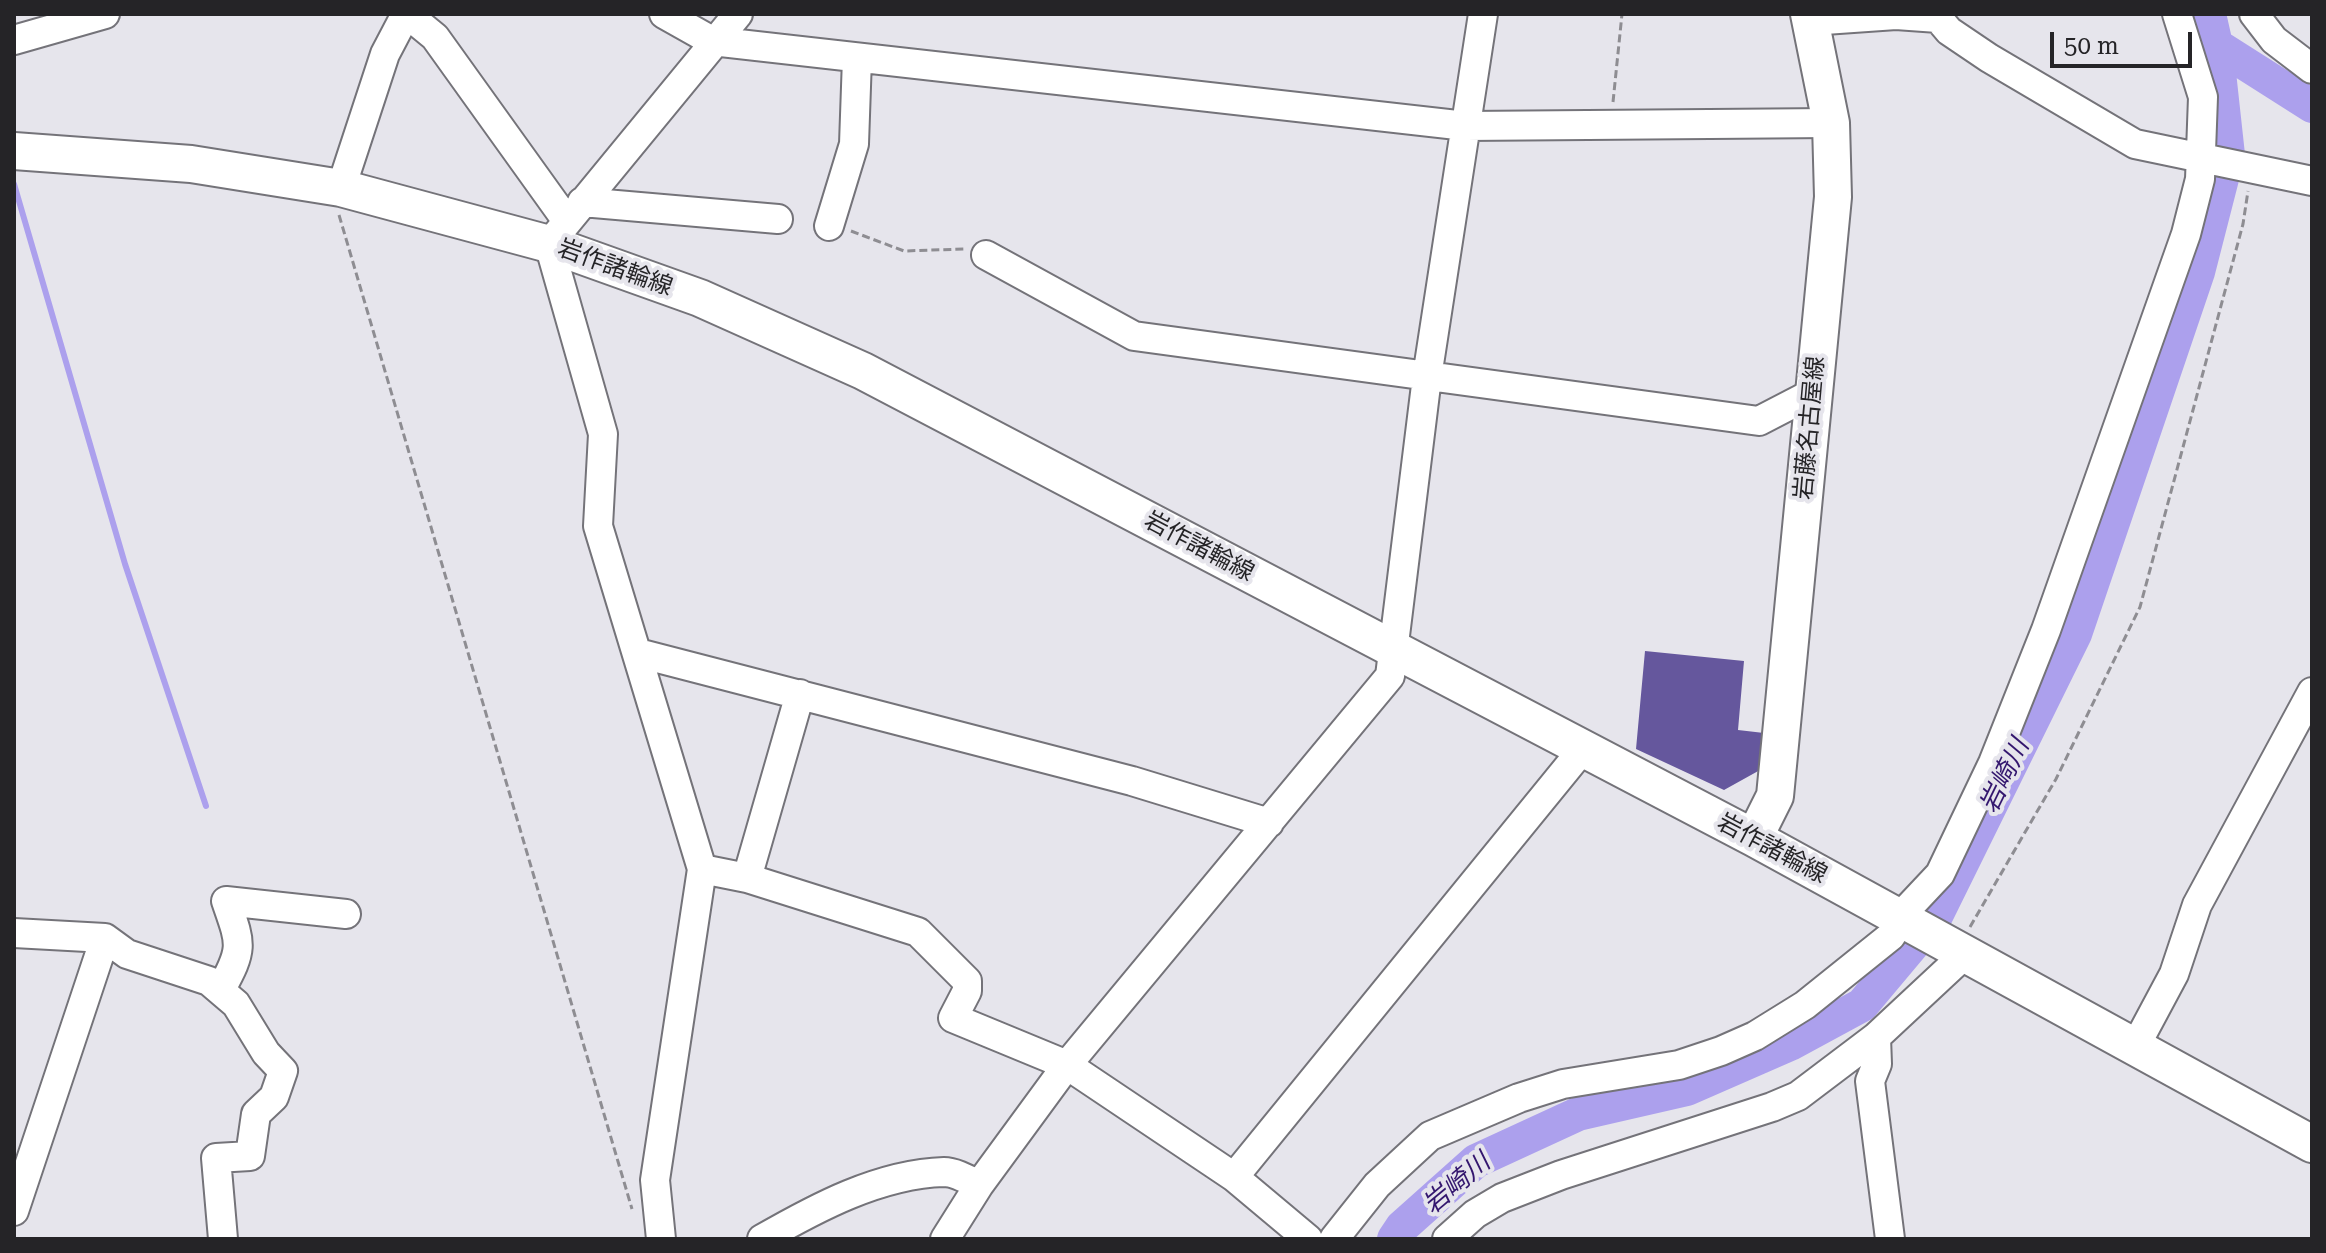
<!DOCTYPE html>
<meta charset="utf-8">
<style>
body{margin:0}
#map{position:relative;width:2326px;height:1253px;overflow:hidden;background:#e6e5ec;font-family:"Roboto Serif",serif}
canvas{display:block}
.frame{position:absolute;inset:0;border:16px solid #252427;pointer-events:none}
.scale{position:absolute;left:2050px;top:32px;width:142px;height:36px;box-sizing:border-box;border:4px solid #252427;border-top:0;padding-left:10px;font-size:24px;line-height:28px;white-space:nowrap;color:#252427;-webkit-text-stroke:6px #e6e5ec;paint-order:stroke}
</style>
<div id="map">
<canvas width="2326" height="1253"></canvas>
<div class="frame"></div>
<div class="scale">50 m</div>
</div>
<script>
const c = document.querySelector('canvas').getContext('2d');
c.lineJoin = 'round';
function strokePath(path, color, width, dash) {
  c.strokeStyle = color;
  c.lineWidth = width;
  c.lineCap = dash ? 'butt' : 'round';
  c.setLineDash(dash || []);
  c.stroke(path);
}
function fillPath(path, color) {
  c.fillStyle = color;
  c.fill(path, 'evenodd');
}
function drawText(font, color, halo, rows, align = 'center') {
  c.font = font + ' "Roboto Serif","Noto Sans JP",serif';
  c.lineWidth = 8;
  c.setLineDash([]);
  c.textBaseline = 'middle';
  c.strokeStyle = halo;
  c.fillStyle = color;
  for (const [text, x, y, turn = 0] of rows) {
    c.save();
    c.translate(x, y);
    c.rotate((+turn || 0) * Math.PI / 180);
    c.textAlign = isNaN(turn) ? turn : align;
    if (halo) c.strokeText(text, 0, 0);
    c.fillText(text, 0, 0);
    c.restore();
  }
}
strokePath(new Path2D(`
 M 14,184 L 125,564 L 206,806`), '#aca0ed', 6);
strokePath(new Path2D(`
 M 2216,45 L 2312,106
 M 1394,1239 L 1402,1227 L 1476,1161 L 1578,1114 L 1687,1089 L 1790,1044 L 1862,1005 L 1935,918 L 2075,634 L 2198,272 L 2228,155 L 2216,45 L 2209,14`), '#aca0ed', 34);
fillPath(new Path2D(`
 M 1645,651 L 1744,661 L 1738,730 L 1764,733 L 1760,770 L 1724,790 L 1636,749 Z`), '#65579d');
const minor = new Path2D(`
 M 407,14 L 435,37 L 567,221
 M 664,14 L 712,41 L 1466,126 L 1831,123
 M 2254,14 L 2274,40 L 2312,69
 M 1810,21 L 1896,15 L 1938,18 L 1949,31 L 1989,58 L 2135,144 L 2312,181
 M 14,40 L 105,14
 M 341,188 L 385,54 L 406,14
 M 582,202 L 778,219
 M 829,226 L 854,144 L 857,58
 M 986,255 L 1134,336 L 1759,421 L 1813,393
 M 638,653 L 1132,781 L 1269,823
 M 702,869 L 747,878 L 918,932 L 967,981 L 967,991 L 953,1018 L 1067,1065 L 1234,1177 L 1308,1239
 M 747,878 L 800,694
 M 14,933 L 105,938 L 127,954 L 209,981 L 236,1004 L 266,1053 L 283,1071 L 274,1097 L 256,1114 L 250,1156 L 216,1158 L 223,1239
 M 221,989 C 244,948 241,944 226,901 L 346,914
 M 2135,1047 L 2174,974 L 2197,905 L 2312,692
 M 1234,1177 L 1582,750
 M 14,1211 L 105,938
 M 661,1239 L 655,1180 L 702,869 L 598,526 L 603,434 L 549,244 L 738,14
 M 762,1239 C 816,1208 879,1174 944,1172 C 955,1172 969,1180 979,1185
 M 945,1239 L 979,1185 L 1067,1065 L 1390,676 L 1427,377 L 1483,14
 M 1334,1239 L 1377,1185 L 1430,1136 L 1519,1098 L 1563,1084 L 1679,1065 L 1721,1051 L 1755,1036 L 1805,1005 L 1891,936 L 1908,908 L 1940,874 L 1993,763 L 2046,630 L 2186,234 L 2200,179 L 2203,97 L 2177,14
 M 1447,1239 L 1475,1214 L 1502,1198 L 1561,1175 L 1772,1107 L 1798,1096 L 1876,1037
 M 1890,1239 L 1870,1081 L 1877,1064 L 1876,1037 L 1964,955`);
const major = new Path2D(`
 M 14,151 L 191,164 L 341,188 L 549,244 L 700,298 L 863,371 L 1754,838 L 2312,1144
 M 1754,838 L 1775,796 L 1833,197 L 1831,123 L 1809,14`);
strokePath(minor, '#747379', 32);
strokePath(major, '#747379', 40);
strokePath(new Path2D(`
 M 1613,102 L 1622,14
 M 339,215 L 632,1209
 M 851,231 L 904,251 L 964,249
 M 1970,927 L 2056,779 L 2140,607 L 2243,224 L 2248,191`), '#8e8d92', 3, [8, 4]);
strokePath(minor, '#fff', 28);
strokePath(major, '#fff', 36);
drawText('24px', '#252427', '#e6e5ec', [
 ["岩作諸輪線",615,268,20],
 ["岩藤名古屋線",1810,428,-85],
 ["岩作諸輪線",1199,547,28],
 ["岩作諸輪線",1772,849,28]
]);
drawText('italic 26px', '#33166e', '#e6e5ec', [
 ["岩崎川",2005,776,-64],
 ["岩崎川",1457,1184,-40]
]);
</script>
